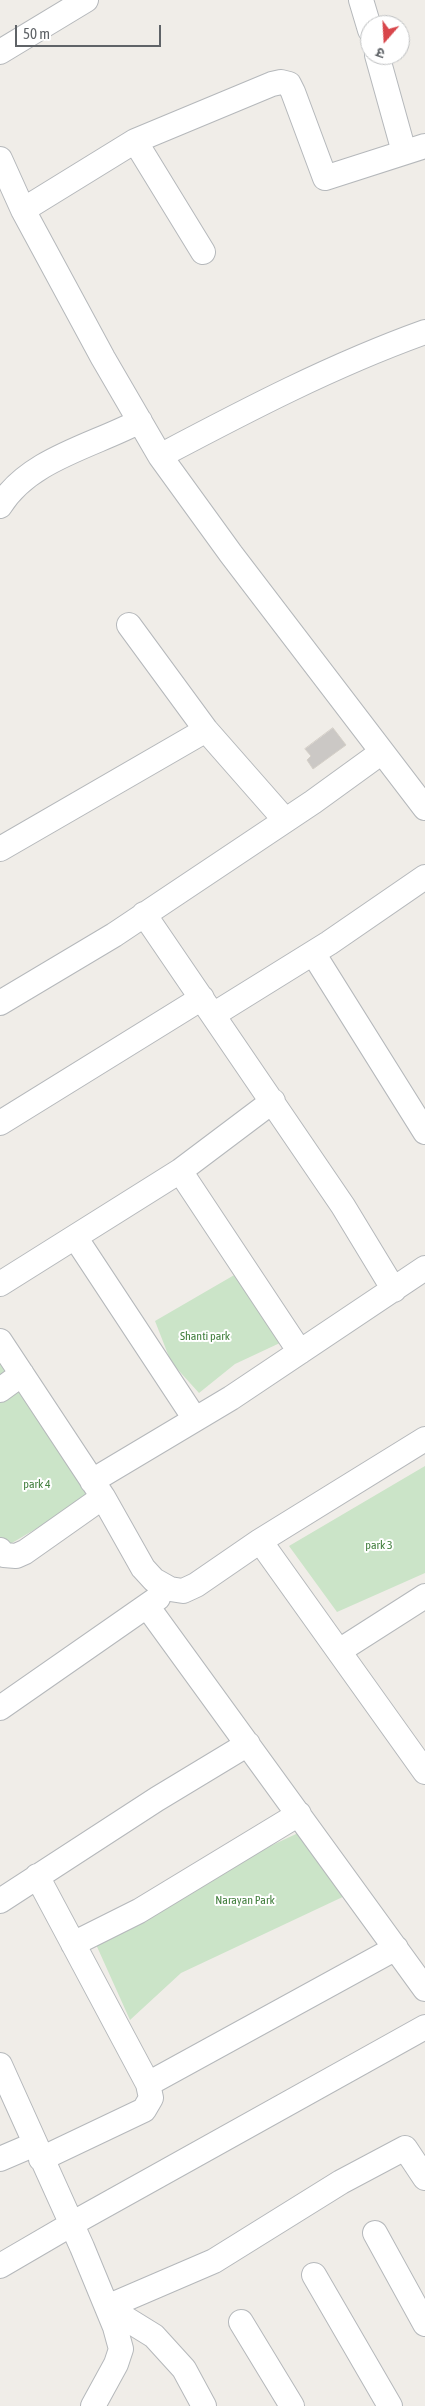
<!DOCTYPE html>
<meta charset="utf-8">
<style>
body{margin:0}
#map{position:relative;width:425px;height:2406px;overflow:hidden;background:#f0ede8;font-family:"Asap Condensed","Noto Sans Devanagari",sans-serif}
canvas{display:block}
.north{position:absolute;left:360px;top:15px;width:50px;height:50px;box-sizing:border-box;background:#fff;border:1px solid #bfc1c2;border-radius:50%;rotate:199deg;font-size:14px;font-weight:700;line-height:20px;text-align:center;color:#5f6367}
.north::after{content:'';display:block;margin:auto;width:18px;height:22px;background:#d8464b;clip-path:polygon(50% 0,100% 100%,50% 72%,0 100%)}
.scale{position:absolute;left:15px;top:25px;width:146px;height:22px;box-sizing:border-box;border:2px solid #5f6367;border-top:0;padding-left:6px;font-size:15px;line-height:18px;white-space:nowrap;color:#5f6367;-webkit-text-stroke:4px #fff;paint-order:stroke}
</style>
<div id="map">
<canvas width="425" height="2406"></canvas>
<div class="north">उ</div>
<div class="scale">50 m</div>
</div>
<script>
const c = document.querySelector('canvas').getContext('2d');
c.lineJoin = 'round';
function fillPath(path, color) {
  c.fillStyle = color;
  c.fill(path, 'evenodd');
}
function strokePath(path, color, width, dash) {
  c.strokeStyle = color;
  c.lineWidth = width;
  c.lineCap = dash ? 'butt' : 'round';
  c.setLineDash(dash || []);
  c.stroke(path);
}
function drawText(font, color, halo, rows, align = 'center') {
  c.font = font + ' "Asap Condensed",sans-serif';
  c.lineWidth = 4;
  c.setLineDash([]);
  c.textBaseline = 'middle';
  c.strokeStyle = halo;
  c.fillStyle = color;
  for (const [text, x, y, turn = 0] of rows) {
    c.save();
    c.translate(x, y);
    c.rotate((+turn || 0) * Math.PI / 180);
    c.textAlign = isNaN(turn) ? turn : align;
    if (halo) c.strokeText(text, 0, 0);
    c.fillText(text, 0, 0);
    c.restore();
  }
}
fillPath(new Path2D(`
 M 236,1274 L 282,1342 L 235,1364 L 199,1393 L 171,1362 L 155,1321 Z
 M 0,1358 L 90,1497 L 5,1547 L 0,1540 Z
 M 425,1466 L 425,1573 L 337,1612 L 289,1546 Z
 M 309,1828 L 349,1894 L 181,1973 L 130,2020 L 94,1940 L 210,1874 Z`), '#cbe4c8');
const building = new Path2D(`
 M 333,728 L 346,745 L 313,769 L 307,760 L 311,756 L 305,749 Z`);
fillPath(building, '#cbc8c5');
strokePath(building, '#d4cfc7', 1);
const minor = new Path2D(`
 M 361,0 L 370,30
 M 0,52 L 86,0
 M 377,55 L 404,152
 M 135,141 L 203,252
 M 0,159 L 23,210 L 103,358 L 160,456 L 231,554 L 425,808
 M 23,210 L 135,141 L 272,84 L 281,82 L 289,84 L 293,92 L 325,178 L 425,146
 M 160,456 C 247,410 333,365 425,332
 M 0,506 C 29,459 93,446 140,421
 M 129,625 L 206,730 L 285,820
 M 0,849 L 206,730
 M 144,914 L 343,1206 L 394,1290
 M 313,953 L 425,1132
 M 0,1003 L 114,935 L 313,802 L 382,752
 M 213,1015 L 329,943 L 425,877
 M 0,1123 L 202,998
 M 180,1171 L 300,1352
 M 75,1237 L 195,1419
 M 0,1284 L 180,1171 L 273,1101
 M 0,1341 L 103,1497 L 143,1568 L 154,1580 L 170,1589 L 183,1591 L 196,1585 L 260,1541 L 425,1439
 M 0,1390 L 22,1374
 M 92,1481 L 231,1398 L 425,1268
 M 260,1541 L 425,1772
 M 0,1550 L 4,1555 L 16,1556 L 25,1552 L 103,1497
 M 147,1606 L 425,1989
 M 339,1651 L 425,1596
 M 0,1708 L 158,1598
 M 37,1876 L 148,2084 L 151,2098 L 144,2110 L 41,2159
 M 0,1901 L 157,1799 L 248,1744
 M 73,1944 L 139,1911 L 299,1814
 M 0,2065 L 82,2247 L 115,2327 L 121,2349 L 116,2364 L 93,2406
 M 148,2084 L 396,1948
 M 0,2159 L 35,2144
 M 375,2233 L 425,2324
 M 0,2266 L 84,2217 L 425,2027
 M 314,2275 L 390,2406
 M 107,2307 L 214,2261 L 341,2182 L 405,2148 L 425,2178
 M 107,2307 L 154,2336 L 184,2369 L 204,2406
 M 241,2322 L 292,2406`);
strokePath(minor, '#b5b8bb', 26);
strokePath(minor, '#fff', 24);
drawText('12px', '#427f3e', '#fff', [
 ["Shanti park",205,1336],
 ["park 4",37,1484],
 ["park 3",379,1545],
 ["Narayan Park",245,1900]
]);
</script>
